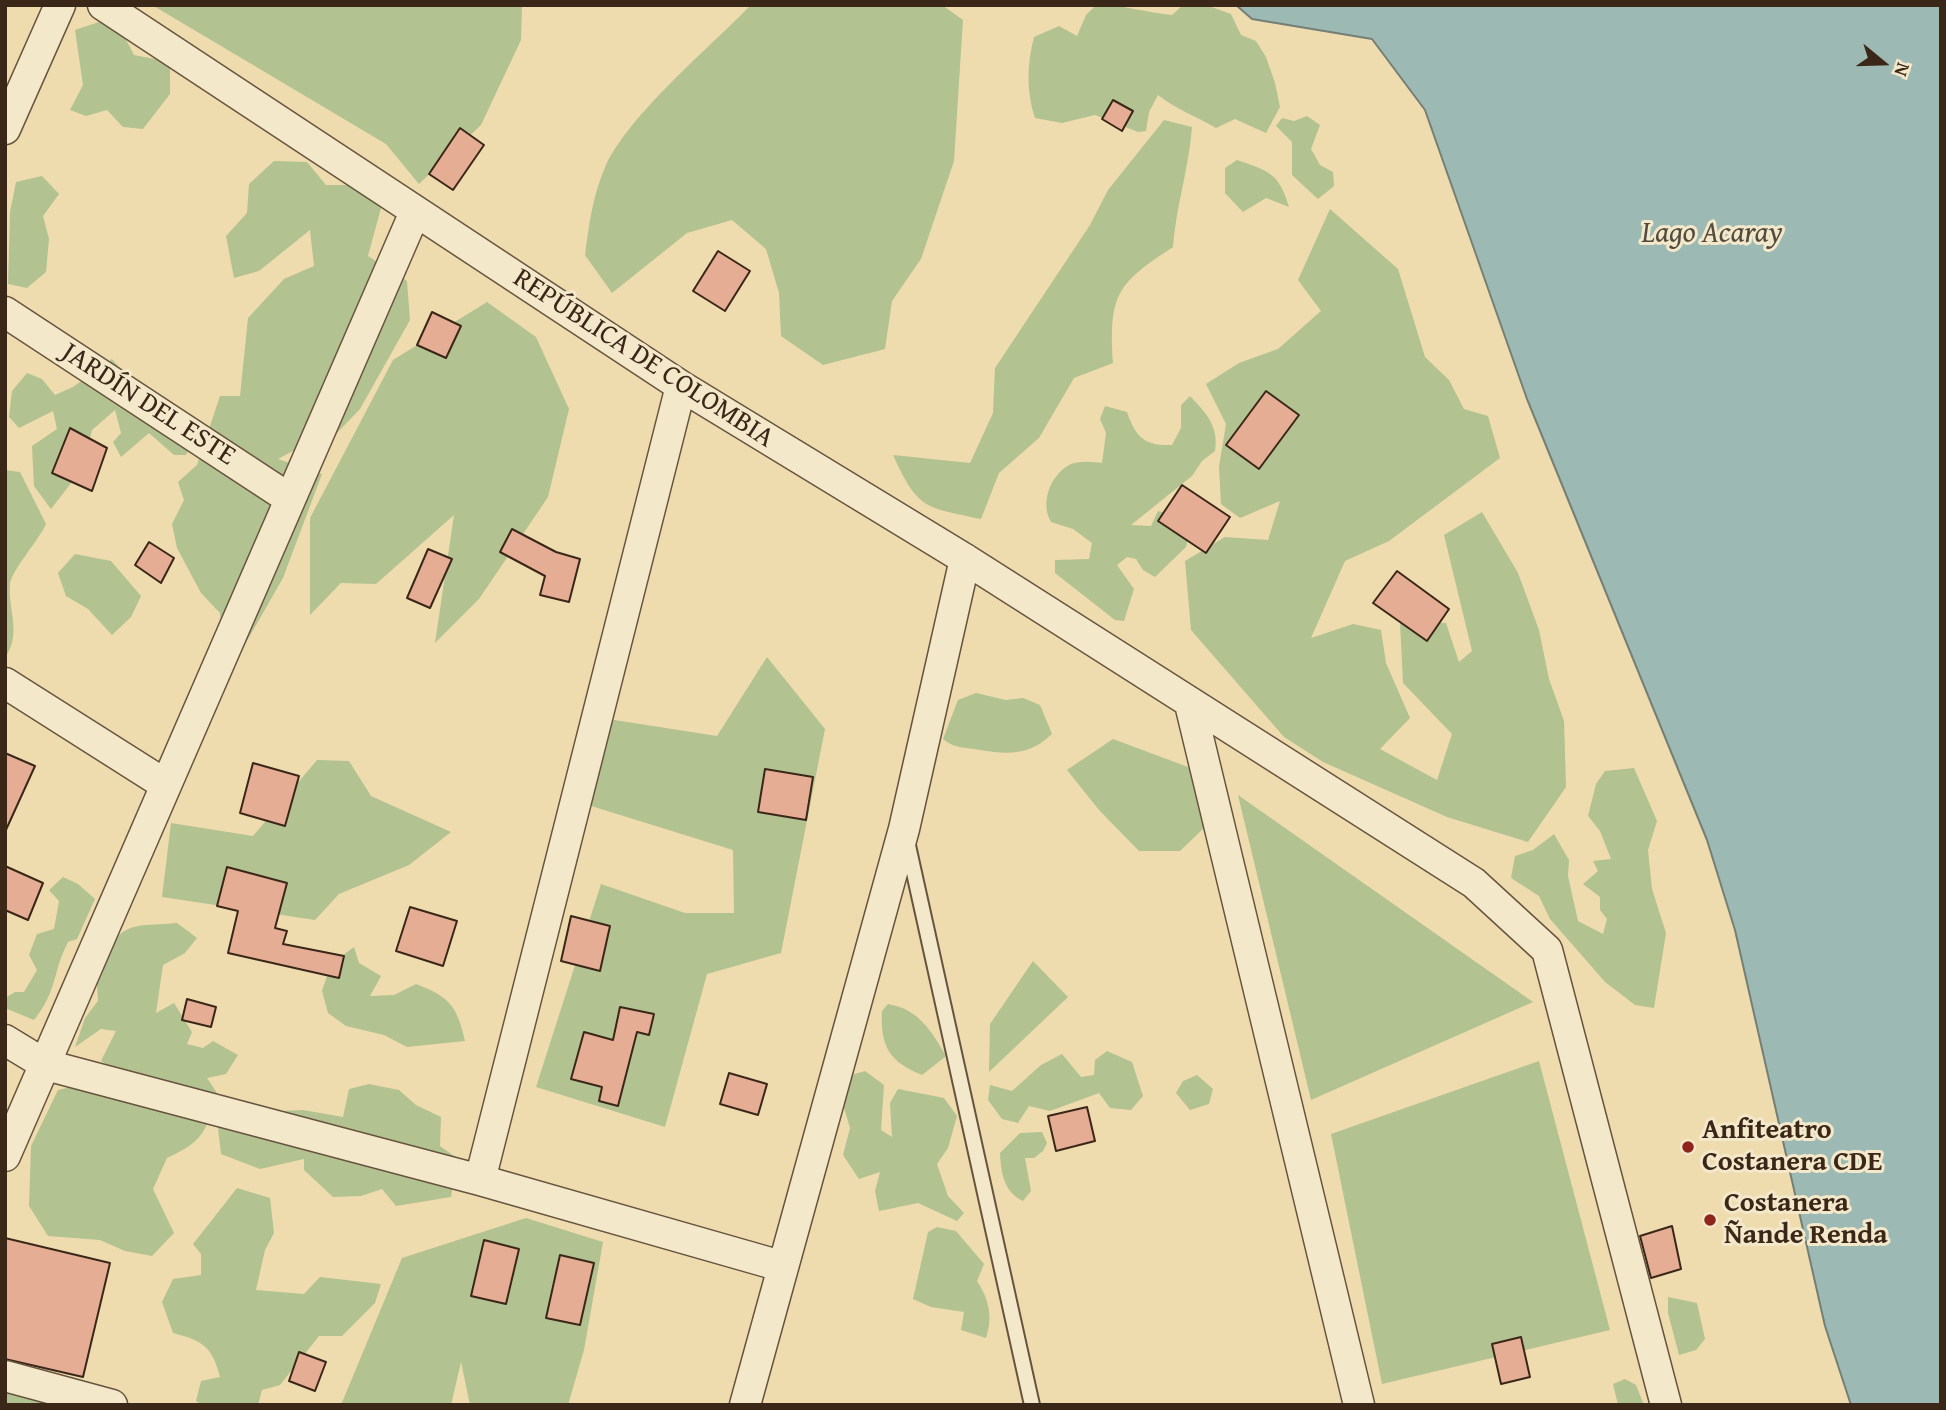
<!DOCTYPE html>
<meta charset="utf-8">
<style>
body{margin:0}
#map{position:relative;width:1946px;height:1410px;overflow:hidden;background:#eedcaf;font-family:"Gentium Book Plus",serif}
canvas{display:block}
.frame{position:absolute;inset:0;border:7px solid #3a2718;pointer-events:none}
.north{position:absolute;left:1848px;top:28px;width:70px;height:70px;-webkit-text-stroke:5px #f4e8cb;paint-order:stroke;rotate:109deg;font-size:19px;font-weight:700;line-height:28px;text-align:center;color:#3a2718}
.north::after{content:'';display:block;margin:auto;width:24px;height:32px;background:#3a2718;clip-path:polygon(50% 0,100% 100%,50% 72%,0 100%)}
</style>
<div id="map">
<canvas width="1946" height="1410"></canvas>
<div class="frame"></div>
<div class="north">N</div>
</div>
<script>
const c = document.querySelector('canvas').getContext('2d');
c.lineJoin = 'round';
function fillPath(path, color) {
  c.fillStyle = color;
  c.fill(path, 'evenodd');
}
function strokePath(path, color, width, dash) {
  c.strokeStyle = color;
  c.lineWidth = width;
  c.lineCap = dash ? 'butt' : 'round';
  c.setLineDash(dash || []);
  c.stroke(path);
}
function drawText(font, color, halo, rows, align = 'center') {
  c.font = font + ' "Gentium Book Plus",serif';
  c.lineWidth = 6;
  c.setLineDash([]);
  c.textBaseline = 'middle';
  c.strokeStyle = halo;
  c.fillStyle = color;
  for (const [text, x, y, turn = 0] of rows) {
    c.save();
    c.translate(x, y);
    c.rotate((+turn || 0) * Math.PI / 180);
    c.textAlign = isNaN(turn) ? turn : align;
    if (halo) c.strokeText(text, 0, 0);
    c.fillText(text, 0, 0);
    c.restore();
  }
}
fillPath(new Path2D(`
 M 152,5 L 522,5 L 521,40 L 481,125 L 419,184 L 386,144 Z
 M 751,5 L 942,5 L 963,20 L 954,161 L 921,259 L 892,301 L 885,349 L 823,365 L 781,336 L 779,293 L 766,249 L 732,220 L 687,233 L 612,293 L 585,255 C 589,224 593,194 606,165 C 631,113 709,48 751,5 Z
 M 1096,5 C 1123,5 1145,12 1172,15 L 1183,5 L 1206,5 L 1231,14 L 1241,35 L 1256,41 L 1266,57 L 1275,83 L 1280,107 L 1266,133 L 1235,119 L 1216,128 C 1196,116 1177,110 1158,95 L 1149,112 L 1146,131 L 1138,132 L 1095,115 L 1062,123 L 1035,118 C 1026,91 1027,64 1034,37 L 1059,26 L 1077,36 L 1086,15 Z
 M 99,22 L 122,32 L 134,55 L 170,62 L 170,94 L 143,129 L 123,127 L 107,110 L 86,116 L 70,110 L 83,85 L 75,30 Z
 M 1307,116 L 1320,125 L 1311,149 L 1320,165 L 1333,172 L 1334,186 L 1318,199 L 1292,175 L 1292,142 L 1276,126 L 1282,118 L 1294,121 Z
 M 1164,120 L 1192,127 C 1189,168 1176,206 1173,247 C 1116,284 1109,295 1113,363 L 1074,378 L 1039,438 L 999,473 L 981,519 C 925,507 918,510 893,455 L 970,463 L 993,413 L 995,368 L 1090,225 L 1108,190 Z
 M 1237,160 C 1269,171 1279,173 1289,207 L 1266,198 L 1243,212 L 1225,193 L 1225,168 Z
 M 274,161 L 307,162 L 326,185 L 352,185 L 381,208 L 368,256 L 407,281 L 410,320 L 360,409 L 336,434 L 307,421 L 302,446 L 278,459 L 322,474 L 283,578 L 236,660 L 222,631 L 220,613 L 201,593 L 177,548 L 172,524 L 184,500 L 178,482 L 197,465 L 220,396 L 240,396 L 248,318 L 284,279 L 314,266 L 310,230 L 259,271 L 234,278 L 226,236 L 247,213 L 249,184 Z
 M 42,176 L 59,194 L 43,216 L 49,239 L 46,272 L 27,288 L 8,284 L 10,212 L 16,182 Z
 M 1330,209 L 1398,269 L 1425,357 L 1449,380 L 1464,409 L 1488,416 L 1500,458 L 1389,541 L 1345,561 L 1311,638 L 1353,624 L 1381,630 L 1386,663 L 1410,718 L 1380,749 L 1437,780 L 1452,734 L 1403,683 L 1400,622 L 1446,623 L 1459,662 L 1472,651 L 1444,535 L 1482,512 L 1518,573 L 1539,630 L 1549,679 L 1564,721 L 1566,787 L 1528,842 L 1447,817 L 1323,762 L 1284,737 L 1191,630 L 1185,561 L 1225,537 L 1268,540 L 1280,501 L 1240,518 L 1221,504 L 1219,467 L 1226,424 L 1206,384 L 1239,363 L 1278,349 L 1321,311 L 1298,280 Z
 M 487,302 L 536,337 L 569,409 L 548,497 L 479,599 L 435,643 L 454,515 L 376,584 L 341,583 L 310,615 L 310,518 L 393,360 Z
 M 112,359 L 190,447 L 186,455 L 174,455 L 149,433 L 121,457 L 113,442 L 121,433 L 115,410 L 92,430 L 82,469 L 51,509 L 34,486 L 32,446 L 57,429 L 53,411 L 19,428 L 9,417 L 12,391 L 27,373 L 42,379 L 55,395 L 73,387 Z
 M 1190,396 C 1206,413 1219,426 1215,451 L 1202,461 L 1192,476 L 1131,525 L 1151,526 L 1158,511 L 1181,516 L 1191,525 L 1186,547 L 1155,577 L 1143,570 L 1136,559 L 1127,557 L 1117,565 L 1134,589 L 1124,621 L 1115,620 L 1055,573 L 1055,560 L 1089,559 L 1092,543 L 1073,529 L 1051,522 C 1040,503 1050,476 1069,465 C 1078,460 1093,462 1102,463 L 1106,433 L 1100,419 L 1105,406 L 1127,412 C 1136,438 1145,446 1172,445 L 1181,428 L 1181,405 Z
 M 5,470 L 20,472 L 46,524 C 39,540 11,571 10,584 C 8,612 22,633 5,658 Z
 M 75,554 L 111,561 L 141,596 L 131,617 L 112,635 L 88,609 L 66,596 L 58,573 Z
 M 767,657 L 825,729 L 781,953 L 707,974 L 665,1127 L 536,1087 L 601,884 L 685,913 L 734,913 L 733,850 L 588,805 L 608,719 L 717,736 Z
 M 976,693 L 1006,700 L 1023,698 L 1040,705 L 1052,734 C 1030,755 1009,755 980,750 C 965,747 955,749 943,739 L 958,700 Z
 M 1113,739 L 1196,770 L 1206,826 L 1180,851 L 1139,851 L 1099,810 L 1067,770 Z
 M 317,760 L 349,761 L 371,796 L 451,832 L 409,865 L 339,894 L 315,920 L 162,897 L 171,823 L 253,836 Z
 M 1634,768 L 1657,821 L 1648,850 L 1652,889 L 1666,933 L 1654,1008 L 1635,1005 L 1605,982 L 1550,919 L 1539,896 L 1511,878 L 1515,856 L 1533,850 L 1554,834 L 1569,860 L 1568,876 L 1578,921 L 1603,934 L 1607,919 L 1600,910 L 1600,897 L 1583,884 L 1598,871 L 1593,861 L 1611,859 L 1600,831 L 1588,816 L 1596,784 L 1605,771 Z
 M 1238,795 L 1533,1002 L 1311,1100 Z
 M 63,877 L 78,884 L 95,899 L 77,939 L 68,942 C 52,973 58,990 34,1020 L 5,1008 L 5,998 L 15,992 L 24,992 L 37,970 L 29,955 L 37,934 L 54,929 L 59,901 L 49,890 Z
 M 177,923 L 197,938 L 185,953 L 163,965 L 156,1013 L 174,1003 L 192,1032 L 187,1044 L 203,1048 L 213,1041 L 238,1055 L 226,1074 L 207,1078 L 217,1093 C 205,1133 205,1140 167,1158 L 153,1189 L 174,1233 L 152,1256 L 125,1251 L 100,1240 L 48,1236 L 29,1206 L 31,1146 L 58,1090 L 76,1086 L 115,1070 L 101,1061 L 116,1031 L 101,1029 L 75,1047 L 85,1018 L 98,1001 L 97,983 C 105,973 103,964 108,953 C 122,918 146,927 177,923 Z
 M 354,947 L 359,963 L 381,976 L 370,996 L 394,995 L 416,984 C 450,997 457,1006 465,1041 L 407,1047 L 384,1035 L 346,1026 L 328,1013 L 322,991 L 331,964 Z
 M 1033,961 L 1068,997 L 989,1072 L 990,1024 Z
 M 888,1004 C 919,1009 932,1032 946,1056 L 922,1075 C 890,1062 880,1047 882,1011 Z
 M 1107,1051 L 1132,1062 L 1143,1096 L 1131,1110 L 1110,1108 L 1099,1093 L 1050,1111 L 1029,1106 L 1018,1123 L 1002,1119 L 988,1100 L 990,1085 L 1012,1091 L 1041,1065 L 1062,1054 L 1081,1077 L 1094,1075 L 1095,1060 Z
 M 1539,1061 L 1610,1330 L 1382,1384 L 1331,1134 Z
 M 865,1071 L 884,1085 L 881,1130 L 892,1137 L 890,1103 L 898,1089 L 944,1098 L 957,1116 L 948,1148 L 937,1164 L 948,1196 L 964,1213 L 957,1221 L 918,1203 L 879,1211 L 875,1191 L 880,1172 L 859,1179 L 843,1155 L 850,1128 L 839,1091 L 845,1077 Z
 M 1197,1075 L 1213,1089 L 1209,1104 L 1190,1110 L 1176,1093 L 1183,1081 Z
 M 369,1084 L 399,1090 L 416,1105 L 441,1117 L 440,1146 L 457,1158 L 451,1197 L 396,1206 L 382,1189 L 361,1196 L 333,1197 L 304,1170 L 304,1159 L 260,1169 L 221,1154 L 218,1128 L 223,1095 L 257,1108 L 278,1139 L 282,1111 L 303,1110 L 343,1117 L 349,1089 Z
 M 1042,1132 L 1047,1143 L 1043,1151 L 1034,1158 L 1025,1158 L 1031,1191 L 1023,1201 C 1004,1192 1001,1173 1000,1153 L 1020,1133 Z
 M 237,1188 L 270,1198 L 274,1233 L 265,1250 L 256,1290 L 304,1294 L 320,1277 L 381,1284 L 375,1303 L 342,1336 L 319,1336 L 280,1385 L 262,1390 L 258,1405 L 203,1405 L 196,1401 L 201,1381 L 220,1377 C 212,1346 203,1341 173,1333 L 162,1302 L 173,1279 L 201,1275 L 201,1254 L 193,1244 Z
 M 526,1218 L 603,1242 L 584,1350 L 568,1405 L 470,1405 L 461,1362 L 451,1405 L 341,1405 L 402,1258 Z
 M 937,1227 L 956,1231 L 984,1264 L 977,1281 C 989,1299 993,1317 986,1338 L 961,1330 L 964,1312 L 931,1307 L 913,1299 L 928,1232 Z
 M 1668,1297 L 1697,1303 L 1705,1339 L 1696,1350 L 1679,1355 L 1668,1313 Z
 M 1625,1379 L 1636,1385 L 1644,1405 L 1618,1405 L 1613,1384 Z
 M 5,1392 L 54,1405 L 5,1405 Z`), '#b2c290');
const water = new Path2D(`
 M 1236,5 L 1941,5 L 1941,1405 L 1851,1405 L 1825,1326 L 1735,930 L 1707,840 L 1527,399 L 1425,110 L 1372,39 L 1252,19 Z`);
fillPath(water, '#9cbab3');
strokePath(water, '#757f75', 2);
const building = new Path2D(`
 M 1113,100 L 1133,111 L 1122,131 L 1102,119 Z
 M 460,128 L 484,145 L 453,190 L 429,174 Z
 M 718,251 L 750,271 L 725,311 L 693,291 Z
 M 432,312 L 461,326 L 446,358 L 417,345 Z
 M 1266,391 L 1299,415 L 1259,469 L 1226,445 Z
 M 70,428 L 107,448 L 92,491 L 52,473 Z
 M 1182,485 L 1230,517 L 1206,553 L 1158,521 Z
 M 512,529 L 556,552 L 580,559 L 569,602 L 540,595 L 545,576 L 500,552 Z
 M 149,542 L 174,558 L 161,583 L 135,565 Z
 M 428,549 L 452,559 L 430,608 L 407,598 Z
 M 1397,571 L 1449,609 L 1427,641 L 1373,603 Z
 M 5,753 L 35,766 L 5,832 Z
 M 253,763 L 299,776 L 285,826 L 240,813 Z
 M 765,769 L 813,777 L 806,820 L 758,812 Z
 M 5,866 L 43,883 L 28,920 L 5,910 Z
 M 227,867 L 287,883 L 275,928 L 287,931 L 283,944 L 344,956 L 339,978 L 228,953 L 238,911 L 217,906 Z
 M 410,907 L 457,921 L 443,966 L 396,951 Z
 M 571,916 L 610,926 L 600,971 L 561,961 Z
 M 187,999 L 216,1007 L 211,1027 L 182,1020 Z
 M 620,1007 L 654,1014 L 649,1035 L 637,1032 L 618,1106 L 599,1101 L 602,1087 L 571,1079 L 584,1032 L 613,1040 Z
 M 729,1073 L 767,1084 L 758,1115 L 720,1104 Z
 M 1087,1107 L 1095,1141 L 1056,1151 L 1048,1116 Z
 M 1672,1226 L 1681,1269 L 1651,1278 L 1640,1236 Z
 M 5,1238 L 110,1263 L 83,1377 L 5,1359 Z
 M 484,1240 L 519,1249 L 506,1304 L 471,1296 Z
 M 560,1255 L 594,1263 L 580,1325 L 546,1318 Z
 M 1521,1337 L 1530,1377 L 1501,1384 L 1492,1344 Z
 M 299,1352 L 326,1362 L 315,1391 L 289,1381 Z`);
fillPath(building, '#e5ae94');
strokePath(building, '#3a2718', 2);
const lane = new Path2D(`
 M 907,841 L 1032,1405`);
const street = new Path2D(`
 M 103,5 L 681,386 L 965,559 L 1474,883 L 1547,950 L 1666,1405
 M 5,129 L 60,5
 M 5,312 L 290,499
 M 5,683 L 166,785
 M 1190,704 L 1359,1405
 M 5,1040 L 46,1065 L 480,1180 L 781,1266
 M 5,1156 L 415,212
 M 480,1180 L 681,386
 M 5,1376 L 112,1405
 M 745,1405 L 904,829 L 965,559`);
strokePath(lane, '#67543e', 18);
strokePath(street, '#67543e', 33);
strokePath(lane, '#f4e8cb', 14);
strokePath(street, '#f4e8cb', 30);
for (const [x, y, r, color] of [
 [1688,1147,7,"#8f2418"],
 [1710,1220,7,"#8f2418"]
]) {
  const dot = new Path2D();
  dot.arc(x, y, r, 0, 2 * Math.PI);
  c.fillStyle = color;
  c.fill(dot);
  strokePath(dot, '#f4e8cb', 2.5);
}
drawText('28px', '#3a2718', '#f4e8cb', [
 ["REPÚBLICA DE COLOMBIA",643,359,33],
 ["JARDÍN DEL ESTE",148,405,33]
]);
drawText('bold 28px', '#3a2718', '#f4e8cb', [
 ["Anfiteatro",1702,1131],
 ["Costanera CDE",1702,1163],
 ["Costanera",1724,1204],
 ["Ñande Renda",1724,1236]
], 'left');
drawText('italic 30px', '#524c3f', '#f4e8cb', [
 ["Lago Acaray",1712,234]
]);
</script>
